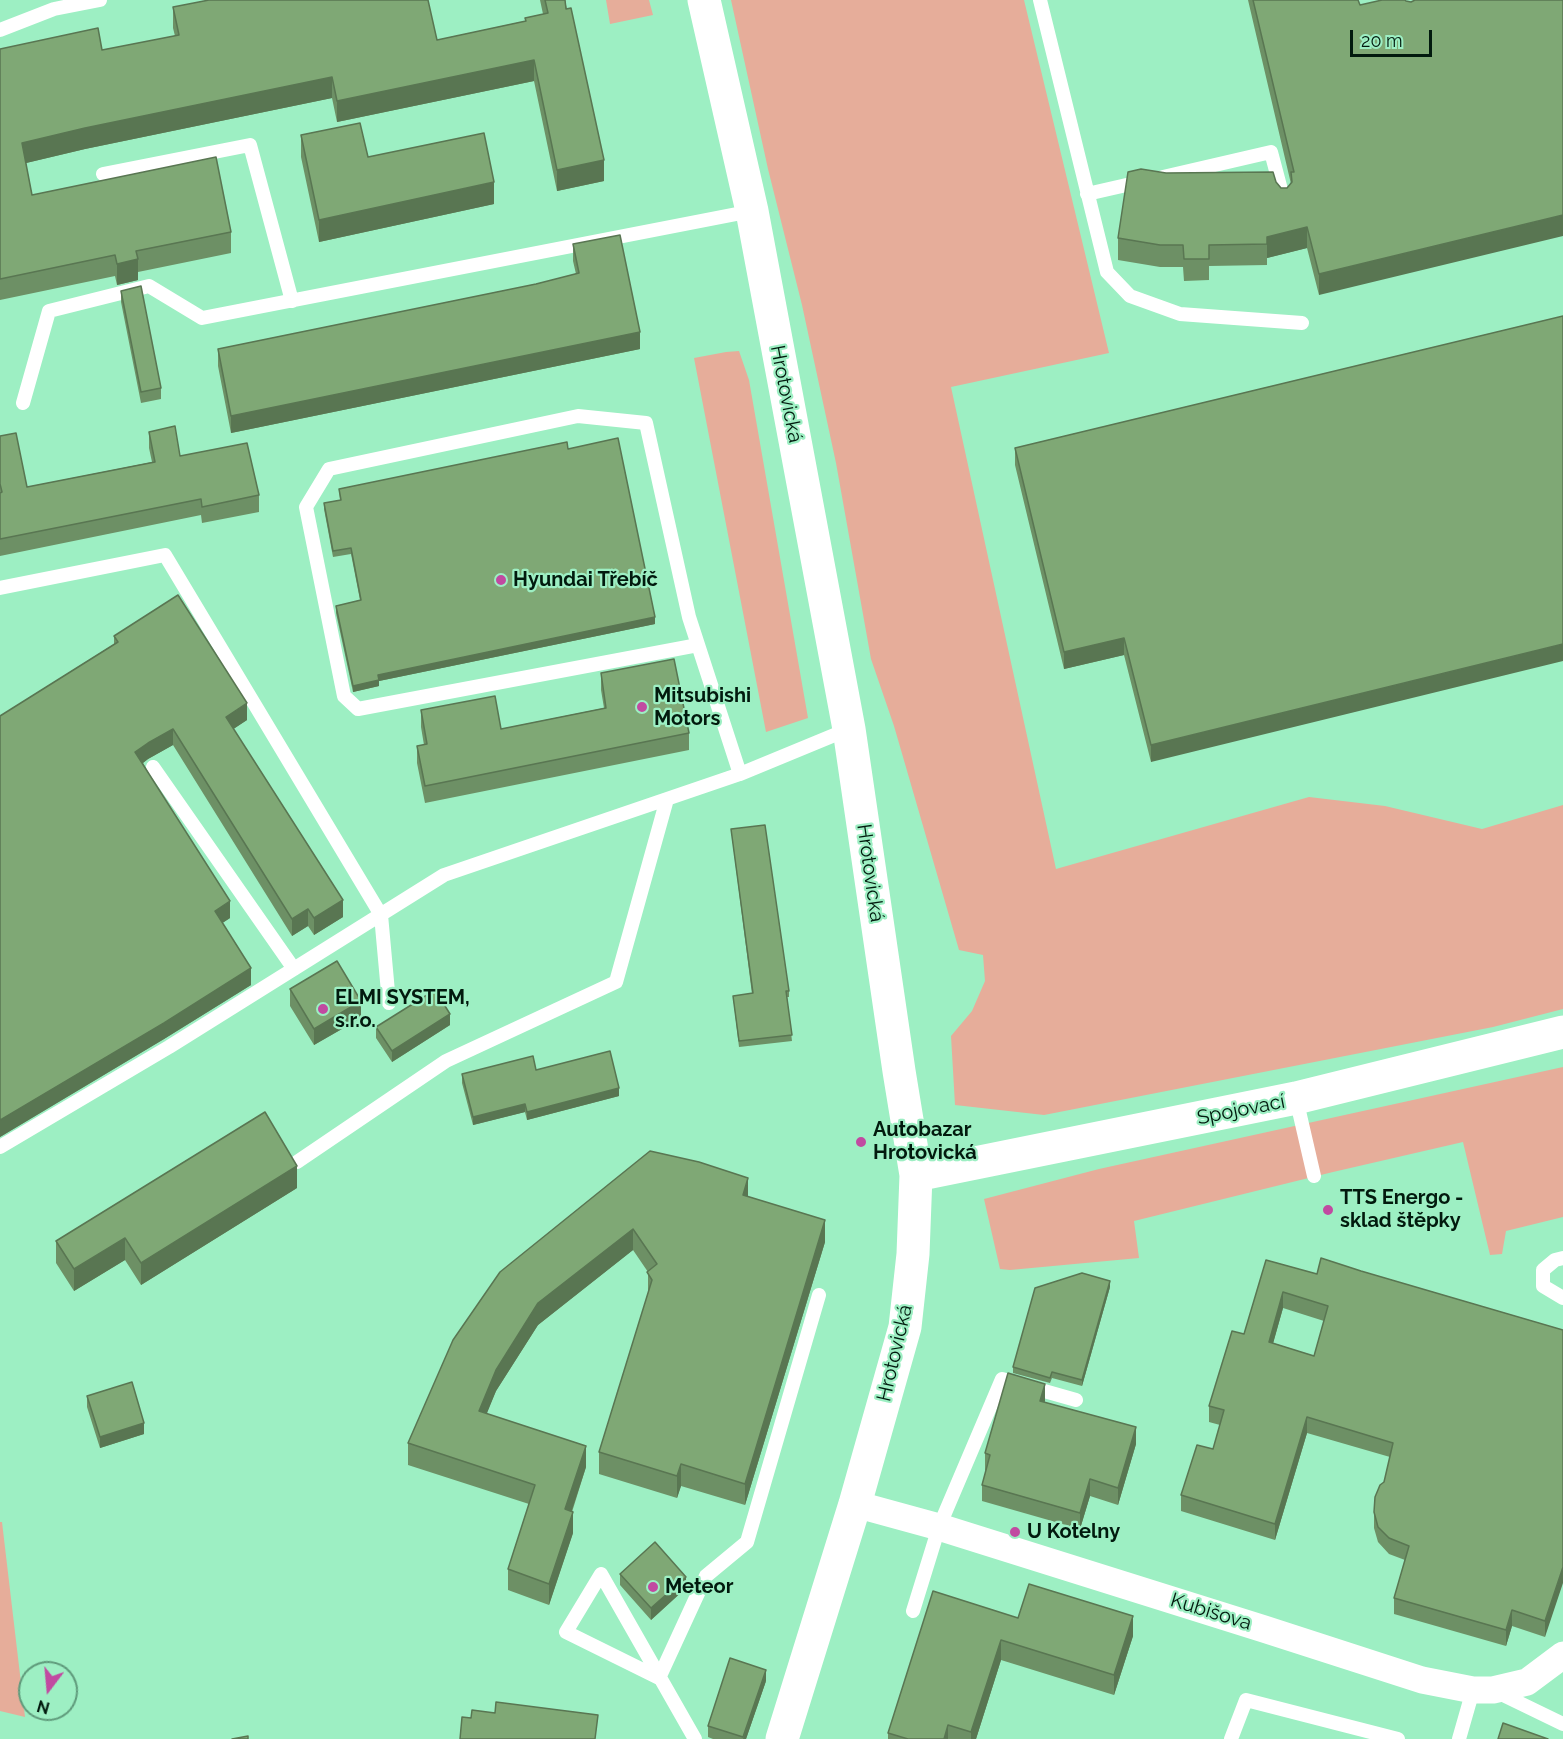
<!DOCTYPE html>
<meta charset="utf-8">
<style>
body{margin:0}
#map{position:relative;width:1563px;height:1739px;overflow:hidden;background:#9defc3;font-family:Raleway,sans-serif}
canvas{display:block}
.north{position:absolute;left:18px;top:1661px;width:60px;height:60px;box-sizing:border-box;background:#9defc3;border:2px solid #5f9a7b;border-radius:50%;rotate:196deg;font-size:16px;font-weight:700;line-height:24px;text-align:center;color:#021a0e}
.north::after{content:'';display:block;margin:auto;width:21px;height:27px;background:#c14aa1;clip-path:polygon(50% 0,100% 100%,50% 72%,0 100%)}
.scale{position:absolute;left:1350px;top:30px;width:82px;height:27px;box-sizing:border-box;border:3px solid #021a0e;border-top:0;padding-left:8px;font-size:18px;line-height:21px;white-space:nowrap;color:#021a0e;-webkit-text-stroke:4px #9defc3;paint-order:stroke}
</style>
<div id="map">
<canvas width="1563" height="1739"></canvas>
<div class="north">N</div>
<div class="scale">20 m</div>
</div>
<script>
const c = document.querySelector('canvas').getContext('2d');
c.lineJoin = 'round';
function fillPath(path, color) {
  c.fillStyle = color;
  c.fill(path, 'evenodd');
}
function strokePath(path, color, width, dash) {
  c.strokeStyle = color;
  c.lineWidth = width;
  c.lineCap = dash ? 'butt' : 'round';
  c.setLineDash(dash || []);
  c.stroke(path);
}
function drawText(font, color, halo, rows, align = 'center') {
  c.font = font + ' Raleway,sans-serif';
  c.lineWidth = 4.5;
  c.setLineDash([]);
  c.textBaseline = 'middle';
  c.strokeStyle = halo;
  c.fillStyle = color;
  for (const [text, x, y, turn = 0] of rows) {
    c.save();
    c.translate(x, y);
    c.rotate((+turn || 0) * Math.PI / 180);
    c.textAlign = isNaN(turn) ? turn : align;
    if (halo) c.strokeText(text, 0, 0);
    c.fillText(text, 0, 0);
    c.restore();
  }
}
fillPath(new Path2D(`
 M 606,0 L 649,0 L 653,15 L 610,24 Z
 M 731,0 L 1024,0 L 1109,353 L 951,387 L 1056,869 L 1309,797 L 1385,806 L 1482,829 L 1563,805 L 1563,1009 L 1493,1027 L 1044,1115 L 955,1105 L 951,1036 L 972,1011 L 985,981 L 983,955 L 959,950 L 894,726 L 871,659 L 836,463 L 802,305 L 768,169 Z
 M 739,351 L 749,380 L 808,718 L 766,732 L 694,358 L 726,352 Z
 M 1563,1067 L 1563,1217 L 1506,1231 L 1502,1254 L 1490,1255 L 1463,1142 L 1333,1172 L 1134,1221 L 1139,1258 L 1010,1270 L 1000,1269 L 984,1199 L 1099,1169 Z
 M 0,1522 L 2,1522 L 25,1717 L 0,1711 Z`), '#e6ad9a');
strokePath(new Path2D(`
 M 1040,0 L 1107,272 L 1130,296 L 1180,314 L 1302,323
 M 0,30 L 54,9 L 100,0
 M 103,174 L 250,145 L 292,301
 M 1163,177 L 1271,152 L 1284,201
 M 1087,194 L 1144,181
 M 23,403 L 49,311 L 149,286 L 202,318 L 752,211
 M 0,588 L 165,555 L 381,915 L 389,1003
 M 698,645 L 358,709 L 344,696 L 306,507 L 329,469 L 578,416 L 646,423 L 689,617 L 740,774
 M 153,767 L 294,969
 M 1296,1098 L 1314,1176
 M 0,1147 L 169,1047 L 444,875 L 740,774 L 849,729
 M 297,1162 L 446,1061 L 616,982 L 667,799
 M 1563,1258 L 1555,1260 L 1543,1270 L 1543,1286 L 1563,1298
 M 913,1611 L 939,1527 L 1002,1379 L 1076,1400
 M 659,1678 L 706,1576 L 747,1542 L 819,1295
 M 659,1678 L 566,1632 L 601,1574 L 695,1739
 M 1497,1692 L 1563,1724
 M 1231,1739 L 1246,1700 L 1398,1739
 M 1459,1739 L 1473,1690`), '#fff', 14);
strokePath(new Path2D(`
 M 855,1504 L 939,1527 L 1264,1629 L 1422,1680 L 1473,1690 L 1493,1690 L 1527,1682 L 1563,1655`), '#fff', 27);
strokePath(new Path2D(`
 M 704,0 L 752,211 L 849,729 L 899,1071 L 916,1175 L 913,1254 L 905,1327 L 855,1504 L 782,1739
 M 916,1175 L 1296,1098 L 1563,1032`), '#fff', 33);
fillPath(new Path2D(`
 M 540,0 L 565,0 L 604,181 L 557,191 L 534,81 L 337,122 L 332,98 L 85,149 L 26,163 L 32,195 L 231,232 L 231,253 L 138,272 L 138,280 L 117,285 L 115,276 L 0,300 L 0,49 L 102,50 L 175,36 L 173,28 L 173,7 L 437,40 L 525,21 L 525,18 L 543,14 Z
 M 1248,0 L 1358,0 L 1319,295 L 1307,248 L 1267,258 L 1267,265 L 1209,266 L 1209,280 L 1184,281 L 1183,267 L 1160,267 L 1118,260 L 1118,238 L 1166,173 L 1276,182 L 1281,188 L 1287,188 L 1291,184 Z
 M 301,135 L 368,157 L 494,204 L 319,242 L 301,157 Z
 M 573,244 L 640,349 L 231,433 L 218,366 L 218,349 L 536,284 L 576,274 L 573,261 Z
 M 121,291 L 161,388 L 161,399 L 141,403 L 121,302 Z
 M 1563,316 L 1151,762 L 1124,655 L 1064,669 L 1015,465 L 1015,448 Z
 M 149,432 L 180,456 L 259,495 L 259,512 L 202,523 L 201,515 L 0,556 L 0,436 L 27,487 L 152,462 L 149,448 Z
 M 568,449 L 655,624 L 379,681 L 379,686 L 353,692 L 336,613 L 336,606 L 360,600 L 351,554 L 333,557 L 324,509 L 324,503 L 340,500 L 339,489 Z
 M 114,636 L 247,720 L 233,729 L 343,917 L 314,935 L 308,926 L 292,936 L 173,745 L 148,759 L 143,763 L 230,918 L 222,923 L 251,985 L 164,1039 L 0,1137 L 0,716 L 114,644 Z
 M 601,673 L 689,733 L 689,750 L 425,803 L 417,763 L 417,746 L 424,745 L 421,727 L 421,710 L 501,729 L 604,708 L 601,690 Z
 M 731,829 L 789,991 L 789,997 L 787,997 L 792,1041 L 739,1047 L 733,996 L 752,994 Z
 M 290,989 L 361,1018 L 314,1045 L 290,1006 Z
 M 450,1025 L 392,1062 L 376,1038 L 376,1027 Z
 M 536,1070 L 619,1096 L 527,1120 L 525,1112 L 473,1125 L 462,1083 L 462,1074 Z
 M 650,1151 L 748,1196 L 825,1242 L 745,1505 L 681,1486 L 677,1498 L 599,1474 L 599,1452 L 648,1295 L 648,1272 L 633,1250 L 538,1325 L 496,1391 L 486,1414 L 586,1467 L 572,1512 L 573,1533 L 549,1605 L 508,1590 L 508,1569 L 529,1504 L 408,1465 L 408,1443 Z
 M 297,1188 L 141,1285 L 125,1260 L 74,1291 L 56,1263 L 56,1241 Z
 M 1266,1260 L 1317,1274 L 1361,1271 L 1563,1330 L 1545,1637 L 1512,1626 L 1506,1646 L 1394,1614 L 1394,1598 L 1405,1560 L 1389,1554 L 1378,1542 L 1374,1528 L 1374,1512 L 1384,1482 L 1390,1457 L 1307,1433 L 1275,1540 L 1181,1511 L 1181,1495 L 1213,1449 L 1220,1425 L 1209,1422 L 1209,1406 L 1244,1334 ZM 1283,1308 L 1324,1321 L 1314,1356 L 1273,1343 Z
 M 1110,1287 L 1082,1386 L 1052,1378 L 1050,1383 L 1013,1373 L 1013,1367 Z
 M 87,1396 L 144,1434 L 100,1448 L 87,1407 Z
 M 1045,1401 L 1045,1402 L 1136,1444 L 1118,1505 L 1090,1496 L 1080,1529 L 982,1501 L 982,1485 L 986,1470 L 985,1470 L 985,1453 Z
 M 620,1574 L 686,1588 L 651,1620 L 620,1585 Z
 M 1018,1618 L 1133,1636 L 1114,1695 L 1001,1660 L 976,1739 L 888,1739 L 888,1733 Z
 M 766,1681 L 746,1739 L 713,1739 L 708,1737 L 708,1726 Z`), '#6d9065');
fillPath(new Path2D(`
 M 534,60 L 534,81 L 337,122 L 337,101 Z
 M 332,77 L 332,98 L 85,149 L 22,164 L 22,143 L 85,128 Z
 M 604,160 L 604,181 L 557,191 L 557,170 Z
 M 494,182 L 494,204 L 319,242 L 319,220 Z
 M 1563,215 L 1563,236 L 1319,295 L 1319,274 Z
 M 1307,227 L 1307,248 L 1267,258 L 1267,237 Z
 M 138,259 L 138,280 L 117,285 L 117,264 Z
 M 640,332 L 640,349 L 231,433 L 231,416 Z
 M 655,617 L 655,624 L 379,681 L 379,686 L 353,692 L 353,686 L 378,675 Z
 M 1124,638 L 1124,655 L 1064,669 L 1064,652 Z
 M 1563,644 L 1563,661 L 1151,762 L 1151,745 Z
 M 247,703 L 247,720 L 226,734 L 226,717 Z
 M 173,729 L 173,745 L 148,759 L 135,769 L 135,752 L 148,743 Z
 M 343,900 L 343,917 L 314,935 L 314,918 Z
 M 230,901 L 230,918 L 215,928 L 215,911 Z
 M 308,909 L 308,926 L 292,936 L 292,919 Z
 M 251,968 L 251,985 L 164,1039 L 0,1137 L 0,1120 Z
 M 361,1001 L 361,1018 L 314,1045 L 314,1029 Z
 M 450,1014 L 450,1025 L 392,1062 L 392,1051 Z
 M 619,1088 L 619,1096 L 527,1120 L 527,1112 Z
 M 525,1104 L 525,1112 L 473,1125 L 473,1117 Z
 M 297,1166 L 297,1188 L 141,1285 L 141,1263 Z
 M 748,1178 L 748,1200 L 743,1195 Z
 M 825,1220 L 825,1242 L 745,1505 L 745,1484 Z
 M 633,1229 L 633,1250 L 538,1325 L 496,1391 L 479,1433 L 479,1411 L 496,1370 L 538,1303 Z
 M 125,1238 L 125,1260 L 74,1291 L 74,1269 Z
 M 1110,1281 L 1110,1287 L 1082,1386 L 1082,1380 Z
 M 1283,1292 L 1283,1308 L 1269,1358 L 1269,1342 Z
 M 1045,1384 L 1045,1401 L 1040,1418 L 1040,1401 Z
 M 1307,1417 L 1307,1433 L 1275,1540 L 1275,1524 Z
 M 144,1423 L 144,1434 L 100,1448 L 100,1437 Z
 M 1136,1427 L 1136,1444 L 1118,1505 L 1118,1488 Z
 M 586,1446 L 586,1467 L 565,1531 L 565,1509 Z
 M 681,1464 L 681,1486 L 677,1498 L 677,1476 Z
 M 1090,1479 L 1090,1496 L 1080,1529 L 1080,1513 Z
 M 573,1512 L 573,1533 L 549,1605 L 549,1584 Z
 M 1563,1567 L 1563,1583 L 1545,1637 L 1545,1621 Z
 M 686,1577 L 686,1588 L 651,1620 L 651,1608 Z
 M 1512,1610 L 1512,1626 L 1506,1646 L 1506,1630 Z
 M 1133,1616 L 1133,1636 L 1114,1695 L 1114,1675 Z
 M 1001,1640 L 1001,1660 L 976,1739 L 971,1739 L 971,1732 Z
 M 766,1670 L 766,1681 L 746,1739 L 743,1739 Z
 M 948,1725 L 948,1739 L 944,1739 Z`), '#597652');
const building = new Path2D(`
 M 209,0 L 428,0 L 437,40 L 526,21 L 525,18 L 548,13 L 545,0 L 565,0 L 566,9 L 571,8 L 604,160 L 557,170 L 534,60 L 337,101 L 332,77 L 85,128 L 22,143 L 32,195 L 216,157 L 231,232 L 136,251 L 138,259 L 117,264 L 115,255 L 0,279 L 0,49 L 98,28 L 102,50 L 179,35 L 173,7 Z
 M 1253,0 L 1358,0 L 1360,5 L 1382,0 L 1405,0 L 1406,1 L 1411,2 L 1415,0 L 1563,0 L 1563,215 L 1319,274 L 1307,227 L 1267,237 L 1267,244 L 1209,245 L 1209,259 L 1184,259 L 1183,245 L 1160,245 L 1118,238 L 1128,172 L 1141,169 L 1166,173 L 1273,172 L 1276,182 L 1281,188 L 1287,188 L 1292,182 L 1291,172 L 1294,172 Z
 M 360,123 L 368,157 L 484,133 L 494,182 L 319,220 L 301,135 Z
 M 620,235 L 640,332 L 231,416 L 218,349 L 536,284 L 579,273 L 573,244 Z
 M 141,286 L 161,388 L 141,392 L 121,291 Z
 M 1563,316 L 1563,644 L 1151,745 L 1124,638 L 1064,652 L 1015,448 Z
 M 175,426 L 180,456 L 247,443 L 259,495 L 202,507 L 201,499 L 0,539 L 0,493 L 2,492 L 0,484 L 0,436 L 16,433 L 27,487 L 155,462 L 149,432 Z
 M 618,438 L 655,617 L 378,675 L 379,680 L 353,686 L 336,606 L 361,600 L 351,548 L 333,551 L 324,503 L 341,500 L 339,489 L 567,442 L 568,449 Z
 M 178,595 L 247,703 L 226,717 L 343,900 L 314,918 L 308,909 L 292,919 L 173,729 L 148,743 L 135,752 L 230,901 L 215,911 L 251,968 L 164,1023 L 0,1120 L 0,716 L 118,642 L 114,636 Z
 M 674,659 L 689,733 L 425,786 L 417,746 L 427,744 L 421,710 L 495,696 L 501,729 L 606,708 L 601,673 Z
 M 765,825 L 789,991 L 786,991 L 792,1035 L 739,1041 L 733,996 L 753,993 L 731,829 Z
 M 337,961 L 361,1001 L 314,1029 L 290,989 Z
 M 435,990 L 450,1014 L 392,1051 L 376,1027 Z
 M 610,1051 L 619,1088 L 527,1112 L 525,1104 L 473,1117 L 462,1074 L 533,1056 L 536,1070 Z
 M 265,1112 L 297,1166 L 141,1263 L 125,1238 L 74,1269 L 56,1241 Z
 M 650,1151 L 699,1162 L 748,1178 L 743,1195 L 825,1220 L 745,1484 L 681,1464 L 677,1476 L 599,1452 L 652,1280 L 647,1272 L 657,1264 L 633,1229 L 538,1303 L 496,1370 L 479,1411 L 586,1446 L 565,1509 L 573,1512 L 549,1584 L 508,1569 L 535,1485 L 408,1443 L 453,1340 L 500,1272 Z
 M 1321,1258 L 1361,1271 L 1563,1330 L 1563,1567 L 1545,1621 L 1512,1610 L 1506,1630 L 1394,1598 L 1409,1546 L 1389,1538 L 1378,1527 L 1374,1512 L 1375,1497 L 1380,1485 L 1384,1482 L 1393,1443 L 1307,1417 L 1275,1524 L 1181,1495 L 1197,1445 L 1213,1449 L 1224,1410 L 1209,1406 L 1232,1331 L 1244,1334 L 1266,1260 L 1317,1274 ZM 1283,1292 L 1328,1306 L 1314,1356 L 1269,1342 Z
 M 1082,1273 L 1110,1281 L 1082,1380 L 1052,1372 L 1050,1378 L 1013,1367 L 1035,1288 Z
 M 1008,1373 L 1045,1384 L 1040,1401 L 1136,1427 L 1118,1488 L 1090,1479 L 1080,1513 L 982,1485 L 990,1455 L 985,1453 Z
 M 132,1382 L 144,1423 L 100,1437 L 87,1396 Z
 M 655,1542 L 686,1577 L 651,1608 L 620,1574 Z
 M 1029,1584 L 1133,1616 L 1114,1675 L 1001,1640 L 971,1732 L 948,1725 L 944,1739 L 908,1739 L 888,1733 L 933,1591 L 1018,1618 Z
 M 730,1658 L 766,1670 L 743,1737 L 708,1726 Z
 M 496,1702 L 598,1715 L 595,1739 L 460,1739 L 462,1717 L 471,1718 L 472,1710 L 495,1713 Z
 M 1503,1723 L 1548,1739 L 1498,1739 Z
 M 248,1736 L 248,1739 L 232,1739 Z`);
fillPath(building, '#7fa875');
strokePath(building, '#597652', 1.5);
for (const [x, y, r, color] of [
 [501,580,6,"#c14aa1"],
 [642,707,6,"#c14aa1"],
 [323,1009,6,"#c14aa1"],
 [861,1142,6,"#c14aa1"],
 [1328,1210,6,"#c14aa1"],
 [1015,1532,6,"#c14aa1"],
 [653,1587,6,"#c14aa1"]
]) {
  const dot = new Path2D();
  dot.arc(x, y, r, 0, 2 * Math.PI);
  c.fillStyle = color;
  c.fill(dot);
  strokePath(dot, '#9defc3', 2);
}
drawText('20px', '#021a0e', '#9defc3', [
 ["Hrotovická",786,394,79],
 ["Hrotovická",870,873,82],
 ["Spojovací",1241,1110,-11],
 ["Hrotovická",895,1353,-77],
 ["Kubišova",1211,1612,17]
]);
drawText('bold 20px', '#021a0e', '#9defc3', [
 ["Hyundai Třebíč",513,580],
 ["Mitsubishi",654,696],
 ["Motors",654,719],
 ["ELMI SYSTEM,",335,998],
 ["s.r.o.",335,1021],
 ["Autobazar",873,1130],
 ["Hrotovická",873,1153],
 ["TTS Energo -",1340,1198],
 ["sklad štěpky",1340,1221],
 ["U Kotelny",1027,1532],
 ["Meteor",665,1587]
], 'left');
</script>
